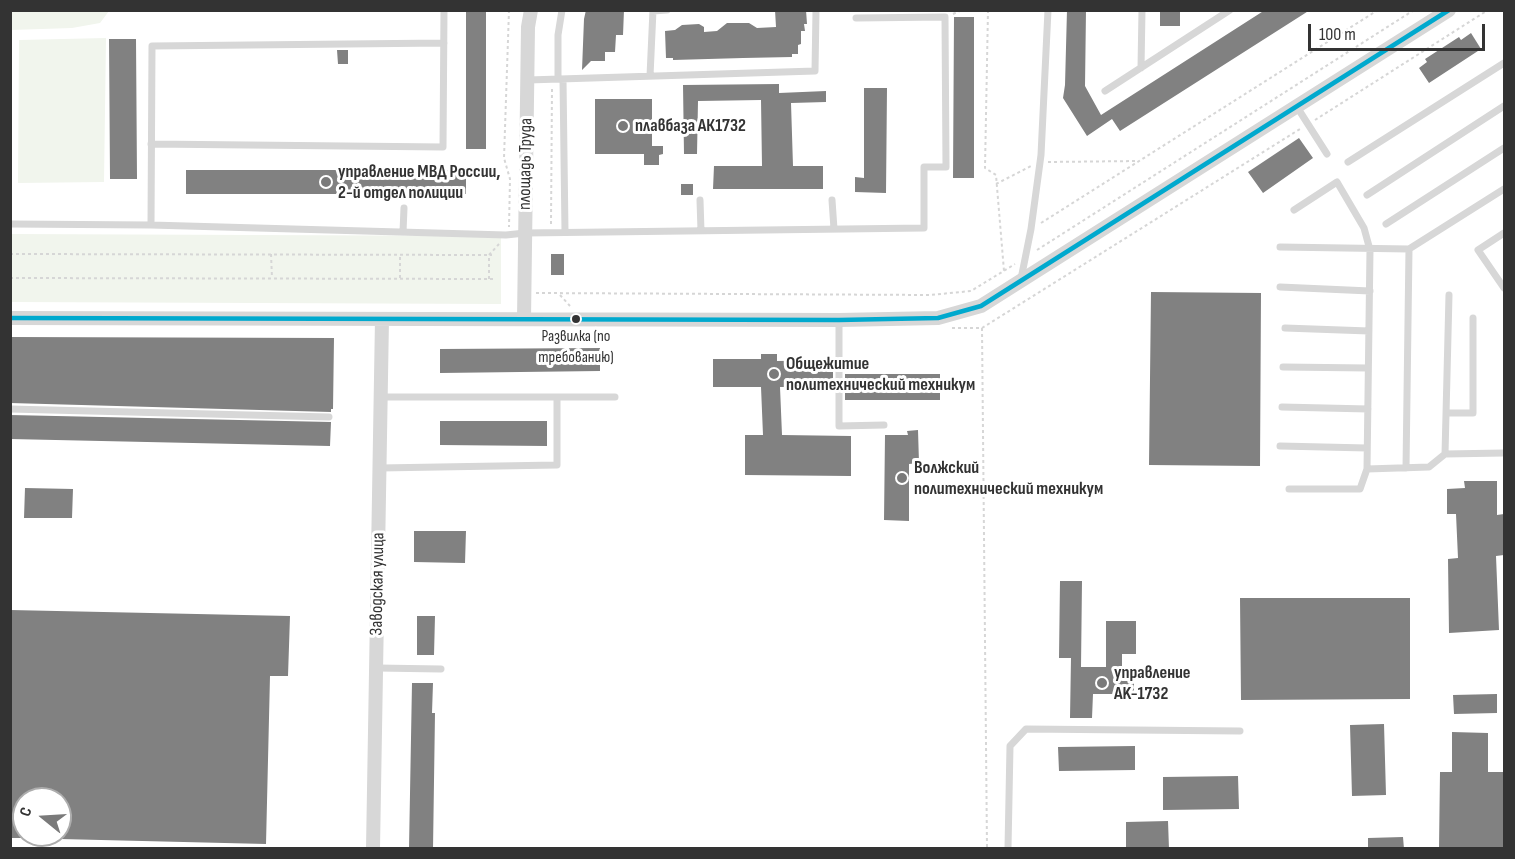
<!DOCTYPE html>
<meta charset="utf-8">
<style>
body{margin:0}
#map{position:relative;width:1515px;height:859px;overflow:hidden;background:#fff;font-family:"Sofia Sans Condensed",sans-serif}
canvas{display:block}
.frame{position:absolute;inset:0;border:12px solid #333;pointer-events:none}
.north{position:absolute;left:12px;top:787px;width:60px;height:60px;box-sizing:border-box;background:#fff;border:2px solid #adadad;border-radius:50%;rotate:288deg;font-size:16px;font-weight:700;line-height:24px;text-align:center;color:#333}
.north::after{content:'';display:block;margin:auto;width:21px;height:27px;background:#7a7a7a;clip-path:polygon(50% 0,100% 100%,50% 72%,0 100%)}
.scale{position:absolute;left:1308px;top:24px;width:177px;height:27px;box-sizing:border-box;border:3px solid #333;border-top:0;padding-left:8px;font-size:18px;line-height:21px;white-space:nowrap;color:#333;-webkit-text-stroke:4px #fff;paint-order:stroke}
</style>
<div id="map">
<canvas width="1515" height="859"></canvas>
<div class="frame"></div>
<div class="north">С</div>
<div class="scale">100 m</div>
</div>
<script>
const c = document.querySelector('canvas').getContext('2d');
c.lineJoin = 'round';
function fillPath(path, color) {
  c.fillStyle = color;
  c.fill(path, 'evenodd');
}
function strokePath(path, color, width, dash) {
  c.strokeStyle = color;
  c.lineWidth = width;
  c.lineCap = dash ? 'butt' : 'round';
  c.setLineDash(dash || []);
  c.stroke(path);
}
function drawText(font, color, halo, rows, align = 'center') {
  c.font = font + ' "Sofia Sans Condensed",sans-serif';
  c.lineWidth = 6;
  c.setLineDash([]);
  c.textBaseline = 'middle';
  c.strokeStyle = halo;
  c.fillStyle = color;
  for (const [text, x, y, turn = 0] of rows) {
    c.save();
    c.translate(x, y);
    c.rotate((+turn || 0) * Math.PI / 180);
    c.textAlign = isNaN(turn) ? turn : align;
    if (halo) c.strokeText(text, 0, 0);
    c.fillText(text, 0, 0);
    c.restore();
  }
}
fillPath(new Path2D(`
 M 10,11 L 11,10 L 109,11 L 100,23 L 72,28 L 11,30 Z
 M 106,38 L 104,182 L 18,183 L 19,40 Z
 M 11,234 L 501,236 L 501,304 L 11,302 Z`), '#f1f5ed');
fillPath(new Path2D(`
 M 466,10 L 486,10 L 486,149 L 466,149 Z
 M 586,10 L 624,10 L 623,35 L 616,35 L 615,52 L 605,52 L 605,61 L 591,61 L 582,70 L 584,19 Z
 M 775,10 L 806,10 L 807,24 L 804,24 L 805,31 L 801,31 L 801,44 L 798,45 L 798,54 L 792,54 L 792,57 L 743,58 L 673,60 L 673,58 L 666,58 L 665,31 L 675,30 L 682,25 L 699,24 L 704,27 L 704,32 L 717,31 L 727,23 L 749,23 L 757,28 L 776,27 Z
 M 1067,10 L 1086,10 L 1085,86 L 1101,115 L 1265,10 L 1310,10 L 1120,131 L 1112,119 L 1087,136 L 1063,98 L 1065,85 Z
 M 1160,10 L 1180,10 L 1180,26 L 1160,26 Z
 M 954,17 L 974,17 L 974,178 L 953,178 Z
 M 1471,33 L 1481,49 L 1429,83 L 1419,68 L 1427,62 L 1425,59 L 1459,37 L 1461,40 Z
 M 109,39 L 136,39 L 137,179 L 110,179 Z
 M 337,50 L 348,50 L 348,64 L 338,64 Z
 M 779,84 L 779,93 L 826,91 L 826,102 L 791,103 L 793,166 L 823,166 L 823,189 L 713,189 L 714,166 L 762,166 L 761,100 L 698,101 L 697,154 L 684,154 L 683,85 Z
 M 864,88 L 887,88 L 886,193 L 855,192 L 855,177 L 864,178 Z
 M 595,99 L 652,99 L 652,146 L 663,146 L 663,154 L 659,155 L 659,165 L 644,165 L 644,154 L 595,154 Z
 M 1299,138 L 1313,158 L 1263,193 L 1248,172 Z
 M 186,170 L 466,170 L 466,194 L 186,194 Z
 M 681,184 L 693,184 L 693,195 L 681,195 Z
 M 551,254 L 564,254 L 564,275 L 551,275 Z
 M 1151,292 L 1261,293 L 1260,466 L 1149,465 Z
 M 10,337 L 334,338 L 333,409 L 331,409 L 331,412 L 10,403 Z
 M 600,348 L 600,371 L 440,373 L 440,349 Z
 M 761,354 L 777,354 L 777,361 L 833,360 L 833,387 L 780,387 L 782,435 L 851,436 L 851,476 L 745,475 L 745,435 L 763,435 L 761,387 L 713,387 L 713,359 L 761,359 Z
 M 845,374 L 940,374 L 940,400 L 845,400 Z
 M 10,415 L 331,422 L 330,446 L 10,439 Z
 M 440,421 L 547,421 L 547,446 L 440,445 Z
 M 918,430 L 919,463 L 909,464 L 909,521 L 884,520 L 885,435 L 908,435 L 907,431 Z
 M 1464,481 L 1497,481 L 1497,515 L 1504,514 L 1504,555 L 1496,556 L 1499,630 L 1449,633 L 1448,559 L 1458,558 L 1456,514 L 1447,514 L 1447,489 L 1465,488 Z
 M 25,488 L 73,489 L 72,518 L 24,518 Z
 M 414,531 L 466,531 L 465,563 L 414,562 Z
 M 1060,581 L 1082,581 L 1081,667 L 1106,667 L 1106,621 L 1136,621 L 1136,654 L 1122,654 L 1122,672 L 1134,673 L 1134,694 L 1093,694 L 1092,718 L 1070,718 L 1071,658 L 1059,658 Z
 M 1240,598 L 1410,598 L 1410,699 L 1241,700 Z
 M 10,610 L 290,616 L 288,676 L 270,676 L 266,844 L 60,839 L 60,799 L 24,799 L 24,838 L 10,838 Z
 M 417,616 L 435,616 L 434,655 L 417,655 Z
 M 412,683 L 433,683 L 432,713 L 435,713 L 433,849 L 409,849 Z
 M 1497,694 L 1497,713 L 1454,714 L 1453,695 Z
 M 1384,724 L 1386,795 L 1352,796 L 1350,725 Z
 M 1452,732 L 1488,733 L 1488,772 L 1504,772 L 1504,849 L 1439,849 L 1440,772 L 1452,772 Z
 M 1135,746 L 1135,770 L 1059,771 L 1058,747 Z
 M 1238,776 L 1239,809 L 1163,810 L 1163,777 Z
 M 1168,821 L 1169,849 L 1126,849 L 1126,822 Z
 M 1403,837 L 1404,849 L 1368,849 L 1368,838 Z`), '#818181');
strokePath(new Path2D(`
 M 509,10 L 504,158 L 510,179 L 509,227
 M 988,10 L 985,168 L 996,175 L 1004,271
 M 953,14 L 962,10
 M 1315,120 L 1488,10
 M 1048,162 L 1138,161
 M 996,184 L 1031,166
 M 1041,223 L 1378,10
 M 551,224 L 552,88
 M 1037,250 L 1414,10
 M 10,254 L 492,255
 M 271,254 L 272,278
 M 10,278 L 495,279
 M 400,278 L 400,255
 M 489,279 L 489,255 L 499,244
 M 536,293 L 930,295 L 971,291 L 1015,264
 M 560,295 L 570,306
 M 952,328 L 982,328 L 1300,129
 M 982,328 L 987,848`), '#d6d6d6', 2, [3, 3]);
strokePath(new Path2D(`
 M 653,11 L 667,10
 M 1141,68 L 1142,10
 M 650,76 L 653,10
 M 558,79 L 558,35 L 562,10
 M 563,79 L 565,232
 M 528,80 L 815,71 L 816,10
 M 1105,91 L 1230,10
 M 1297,107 L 1327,154
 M 151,144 L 443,147 L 444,10
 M 1348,162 L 1504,63
 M 1367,195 L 1504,106
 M 700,200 L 701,231
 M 832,200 L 834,229
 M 10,224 L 151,225 L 152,46 L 444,43
 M 1386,224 L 1504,148
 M 151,225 L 506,235 L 525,233 L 924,228 L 924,167 L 946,167 L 945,17 L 856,18
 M 403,232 L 404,208
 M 1504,233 L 1478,250 L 1504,288
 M 1280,247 L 1409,249 L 1504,189
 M 1021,279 L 1031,229 L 1041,155 L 1048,10
 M 1280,287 L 1370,291
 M 839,320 L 839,426 L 884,425
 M 1285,328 L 1369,331
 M 1283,367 L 1368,368
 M 381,397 L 615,397
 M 1282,407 L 1368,409
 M 10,409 L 329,417
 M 1446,413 L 1473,413 L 1473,318
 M 1280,446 L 1367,448
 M 1445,454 L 1449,295
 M 380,468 L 557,465 L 557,397
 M 1406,468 L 1409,249
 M 1367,469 L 1429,467 L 1445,454 L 1504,453
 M 1289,489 L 1360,489 L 1367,469 L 1370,250 L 1364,228 L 1337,182 L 1294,210
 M 377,668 L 441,669
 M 1008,848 L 1010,746 L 1026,729 L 1240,731`), '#d7d7d7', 7);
strokePath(new Path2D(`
 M 10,318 L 839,320 L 938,318 L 981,306 L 1449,10
 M 524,319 L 528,27 L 531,10
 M 373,848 L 382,319`), '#d7d7d7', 14);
strokePath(new Path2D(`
 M 10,318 L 839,320 L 938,318 L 981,306 L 1449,10`), '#00a9ce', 4.5);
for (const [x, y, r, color] of [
 [623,126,6,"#7a7a7a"],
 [326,182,6,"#7a7a7a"],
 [576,319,5,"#333"],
 [774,374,6,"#7a7a7a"],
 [902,478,6,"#7a7a7a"],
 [1102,683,6,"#7a7a7a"]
]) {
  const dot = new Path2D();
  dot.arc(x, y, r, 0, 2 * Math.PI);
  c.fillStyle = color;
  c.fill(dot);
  strokePath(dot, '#fff', 2);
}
drawText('16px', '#333', '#fff', [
 ["Развилка (по",576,337],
 ["требованию)",576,358]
]);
drawText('bold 18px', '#333', '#fff', [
 ["плавбаза АК1732",635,126],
 ["управление МВД России,",338,172],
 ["2-й отдел полиции",338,193],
 ["Общежитие",786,364],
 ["политехнический техникум",786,385],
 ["Волжский",914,468],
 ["политехнический техникум",914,489],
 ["управление",1114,673],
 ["AK-1732",1114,694]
], 'left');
drawText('18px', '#333', '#fff', [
 ["площадь Труда",526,164,-89],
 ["Заводская улица",378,584,-89]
]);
</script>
